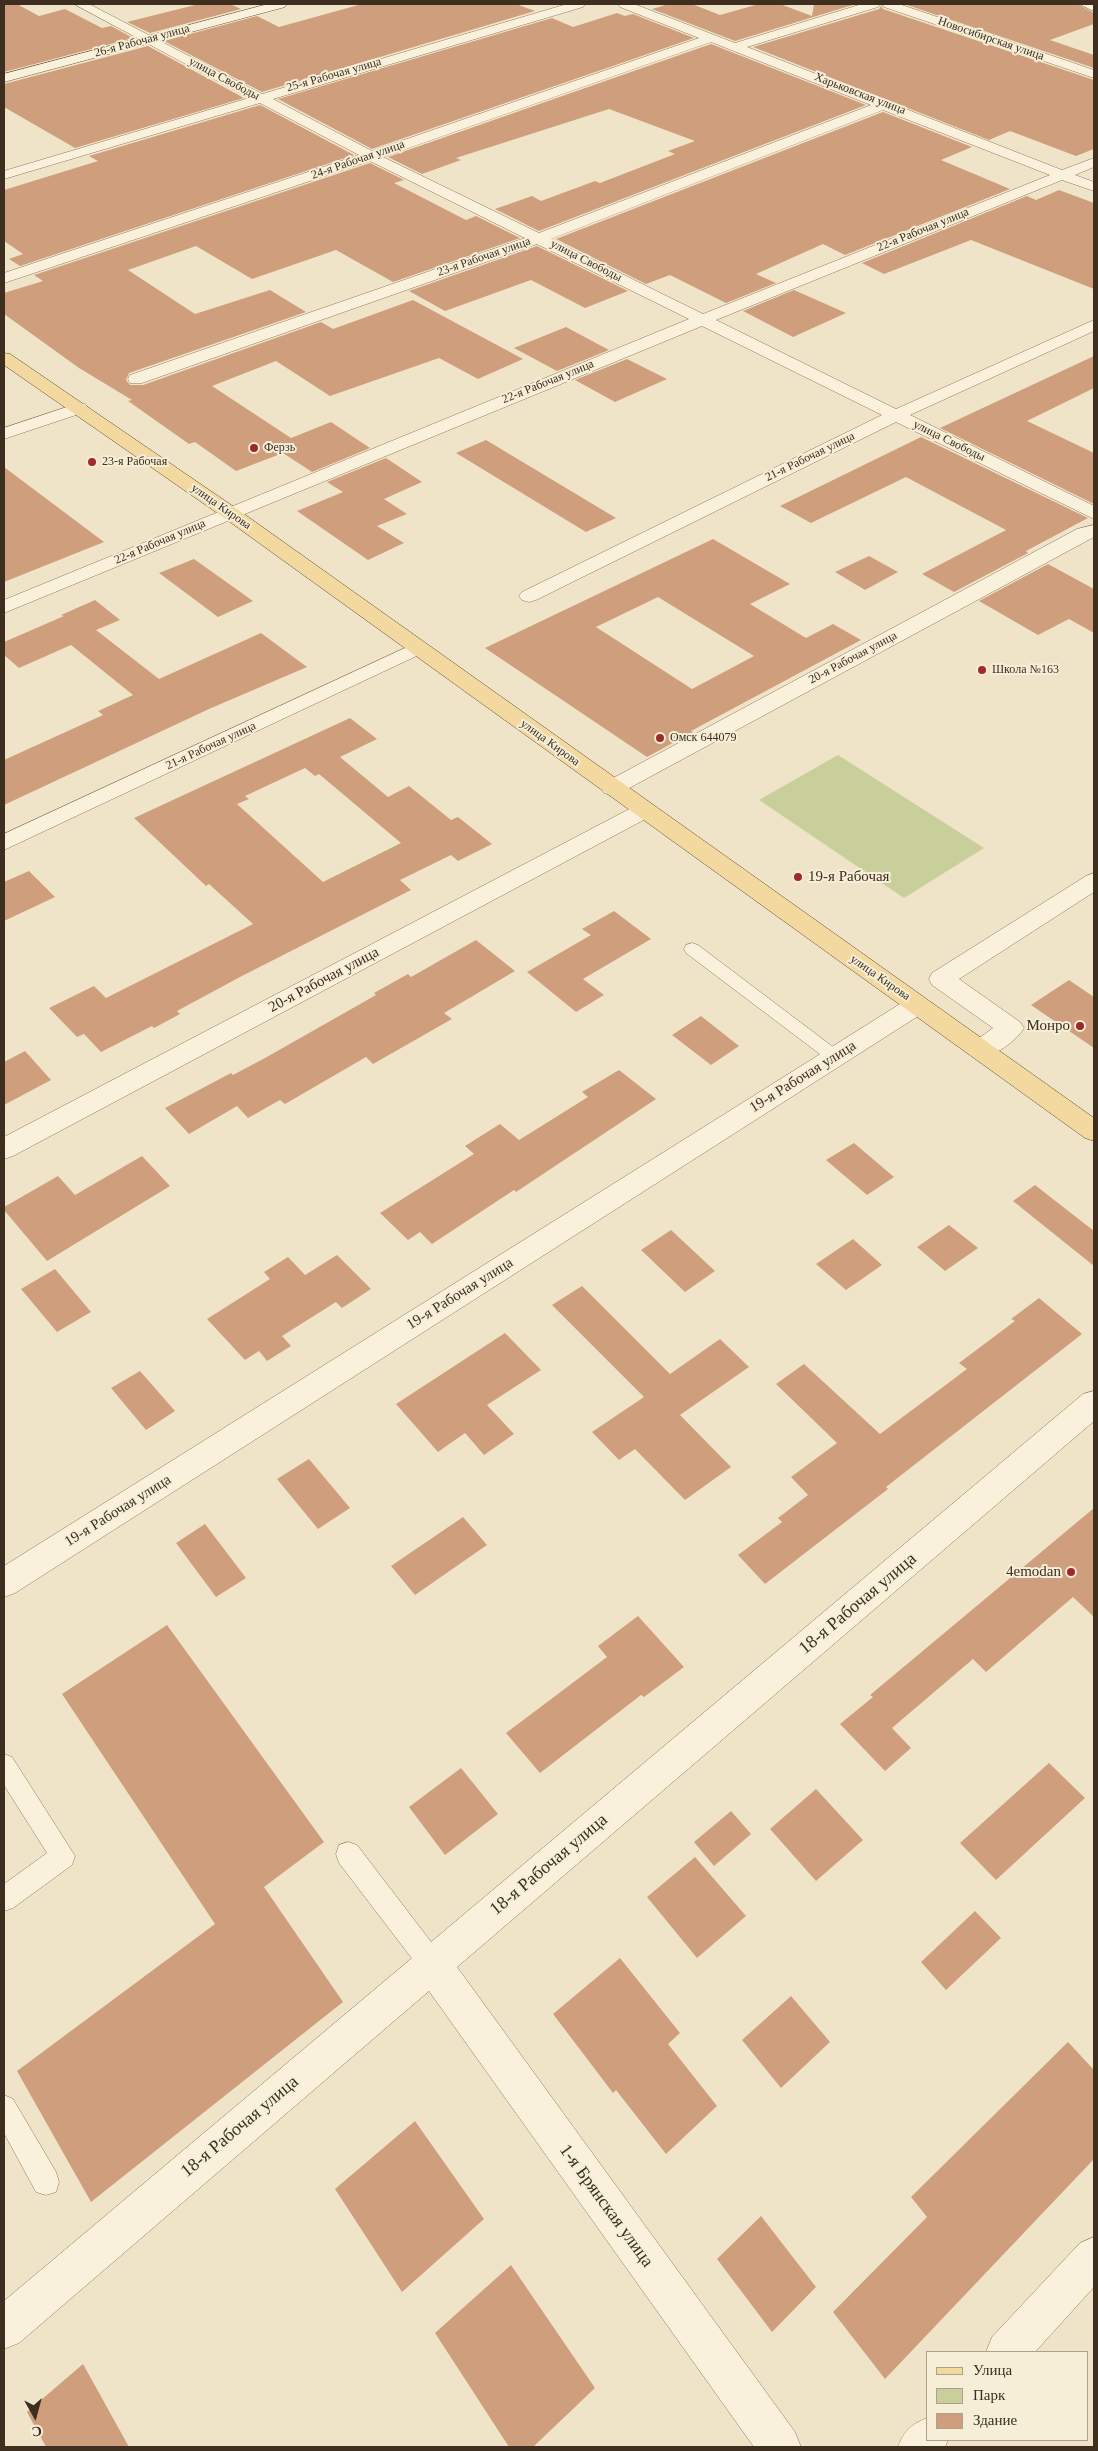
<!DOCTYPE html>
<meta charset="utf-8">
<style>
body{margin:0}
#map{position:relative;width:1098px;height:2451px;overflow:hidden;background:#f0e4c8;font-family:Georgia,serif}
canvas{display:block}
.frame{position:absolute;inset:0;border:5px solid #3d2e20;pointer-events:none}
.legend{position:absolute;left:926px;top:2351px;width:162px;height:90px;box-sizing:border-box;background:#f7eed8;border:1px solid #ada18e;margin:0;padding:6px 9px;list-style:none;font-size:15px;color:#3d2e20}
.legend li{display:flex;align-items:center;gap:10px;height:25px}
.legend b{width:25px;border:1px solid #ada18e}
.north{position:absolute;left:10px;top:2391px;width:50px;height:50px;-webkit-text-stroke:4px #f7eed8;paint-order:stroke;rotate:173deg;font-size:14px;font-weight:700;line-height:20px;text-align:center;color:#3d2e20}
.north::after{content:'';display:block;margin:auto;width:18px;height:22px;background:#3d2e20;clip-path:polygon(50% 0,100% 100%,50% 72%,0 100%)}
</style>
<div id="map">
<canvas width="1098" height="2451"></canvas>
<div class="frame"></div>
<ul class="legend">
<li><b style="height:6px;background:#f3d9a0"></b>Улица</li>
<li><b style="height:14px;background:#c9cf9b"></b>Парк</li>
<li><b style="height:14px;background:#cf9f7d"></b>Здание</li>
</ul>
<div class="north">С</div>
</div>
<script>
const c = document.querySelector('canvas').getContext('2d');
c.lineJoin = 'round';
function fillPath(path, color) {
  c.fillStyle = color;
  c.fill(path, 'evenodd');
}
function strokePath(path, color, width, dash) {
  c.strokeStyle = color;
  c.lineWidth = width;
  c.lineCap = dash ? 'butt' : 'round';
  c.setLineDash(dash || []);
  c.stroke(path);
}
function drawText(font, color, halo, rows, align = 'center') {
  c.font = font + ' Georgia,serif';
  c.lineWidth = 4;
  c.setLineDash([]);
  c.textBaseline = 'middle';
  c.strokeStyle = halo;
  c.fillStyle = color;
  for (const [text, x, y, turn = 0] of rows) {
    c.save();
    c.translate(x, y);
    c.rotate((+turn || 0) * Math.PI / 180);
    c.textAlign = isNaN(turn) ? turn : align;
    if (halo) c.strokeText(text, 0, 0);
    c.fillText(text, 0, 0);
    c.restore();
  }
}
fillPath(new Path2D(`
 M 838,755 L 984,848 L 904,898 L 759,800 Z`), '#c9cf9b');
fillPath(new Path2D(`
 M 4,4 L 17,4 L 39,16 L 65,9 L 102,28 L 111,26 L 133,38 L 4,72 Z
 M 199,4 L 230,4 L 241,9 L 150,33 L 127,22 Z
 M 362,4 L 516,4 L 535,11 L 262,92 L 164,41 L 257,16 L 279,27 Z
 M 669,4 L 692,4 L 720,15 L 759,4 L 780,4 L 812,16 L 814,4 L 856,4 L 735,41 L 652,9 Z
 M 904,4 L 1077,4 L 1094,13 L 1094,24 L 1050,40 L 1094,55 L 1094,68 Z
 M 881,6 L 883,9 L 1094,80 L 1094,149 L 1076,156 L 1010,131 L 989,140 L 753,47 L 879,9 Z
 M 617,13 L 625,16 L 633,14 L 694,38 L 372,149 L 278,99 L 552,18 L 573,27 Z
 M 711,44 L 866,105 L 539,231 L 495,209 L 532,196 L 541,201 L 595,181 L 600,183 L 675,154 L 668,151 L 695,141 L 609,109 L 456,158 L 461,160 L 422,174 L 388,157 Z
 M 148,46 L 244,98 L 75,148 L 4,107 L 4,84 Z
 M 260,105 L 354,155 L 20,266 L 9,259 L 23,254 L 4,241 L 4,190 L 98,161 L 89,156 Z
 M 883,112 L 972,147 L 941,160 L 1010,189 L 845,255 L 823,244 L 756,274 L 776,283 L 726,303 L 670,275 L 646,284 L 556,239 Z
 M 370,163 L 404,180 L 394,183 L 466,220 L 476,216 L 520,238 L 393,282 L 336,250 L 252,279 L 196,246 L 128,270 L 195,314 L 270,290 L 306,312 L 129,373 L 126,380 L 130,385 L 143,385 L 321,322 L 333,329 L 413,300 L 523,359 L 478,379 L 439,358 L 330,396 L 276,361 L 212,386 L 291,438 L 331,422 L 370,448 L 312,472 L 283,453 L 236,471 L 195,442 L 189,444 L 128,401 L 132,400 L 79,368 L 4,314 L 4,293 L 43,281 L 34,275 Z
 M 1059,190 L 1094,203 L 1094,289 L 971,240 L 884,274 L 862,263 L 1027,196 L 1036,200 Z
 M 537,246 L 628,291 L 585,308 L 531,280 L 445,311 L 409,291 Z
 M 794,290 L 846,313 L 793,337 L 743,311 Z
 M 566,327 L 609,350 L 557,371 L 514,348 Z
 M 1094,356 L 1094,388 L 1027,421 L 1094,453 L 1094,504 L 940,428 Z
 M 627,359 L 667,379 L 615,402 L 575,380 Z
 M 921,437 L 1088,518 L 1026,551 L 1028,553 L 954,592 L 922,574 L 1006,530 L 906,477 L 811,523 L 780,506 Z
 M 486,440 L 616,518 L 586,532 L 456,453 Z
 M 386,458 L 422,482 L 384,499 L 407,514 L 377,526 L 404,543 L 368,560 L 297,511 L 343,492 L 327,482 Z
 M 4,467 L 104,542 L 4,582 Z
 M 713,539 L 790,584 L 750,604 L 806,638 L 833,624 L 861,640 L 691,731 L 693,732 L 647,757 L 485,648 ZM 658,597 L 754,656 L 692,689 L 596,627 Z
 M 869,556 L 898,572 L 865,590 L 835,572 Z
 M 194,559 L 253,601 L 218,617 L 159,573 Z
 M 1048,564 L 1094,589 L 1094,633 L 1069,619 L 1038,635 L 979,601 Z
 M 95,600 L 120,620 L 96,630 L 159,679 L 261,633 L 307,667 L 209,709 L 4,805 L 4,760 L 103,715 L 98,711 L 133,695 L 71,645 L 19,668 L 4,655 L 4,642 L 64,616 L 61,615 Z
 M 350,718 L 377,739 L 340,757 L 388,797 L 409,786 L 451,820 L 458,817 L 492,844 L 458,861 L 451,855 L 400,880 L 411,890 L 240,977 L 177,1011 L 180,1014 L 154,1028 L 152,1026 L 101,1052 L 84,1034 L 77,1037 L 49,1008 L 94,986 L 106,998 L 253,924 L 209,884 L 206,886 L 134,818 ZM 305,768 L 315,776 L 319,774 L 401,843 L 323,882 L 237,804 L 249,799 L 245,796 Z
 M 29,871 L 55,897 L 4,921 L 4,882 Z
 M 614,911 L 651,939 L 583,979 L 604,995 L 576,1012 L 527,972 L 591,935 L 582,929 Z
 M 476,940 L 515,971 L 444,1013 L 452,1019 L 373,1064 L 366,1057 L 285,1104 L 280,1100 L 248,1118 L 237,1106 L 189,1134 L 165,1108 L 231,1073 L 233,1075 L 265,1058 L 376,995 L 374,993 L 408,974 L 411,977 Z
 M 1069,980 L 1094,997 L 1094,1048 L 1031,1005 Z
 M 701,1016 L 739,1046 L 711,1065 L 672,1035 Z
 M 25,1051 L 51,1080 L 4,1105 L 4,1062 Z
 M 619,1070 L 656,1099 L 516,1192 L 514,1190 L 432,1244 L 420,1232 L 408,1240 L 380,1213 L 474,1154 L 465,1146 L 500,1124 L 519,1140 L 588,1097 L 582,1092 Z
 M 854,1143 L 894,1177 L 867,1195 L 826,1160 Z
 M 142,1156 L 170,1186 L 47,1261 L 4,1210 L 4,1207 L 58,1176 L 75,1195 Z
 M 1035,1185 L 1094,1231 L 1094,1266 L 1013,1201 Z
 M 949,1225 L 978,1248 L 945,1271 L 917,1247 Z
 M 671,1230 L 715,1271 L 685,1292 L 641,1250 Z
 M 853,1239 L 882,1265 L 846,1290 L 816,1264 Z
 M 337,1255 L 371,1289 L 342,1308 L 336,1302 L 282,1336 L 291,1346 L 267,1361 L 259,1351 L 245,1360 L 207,1319 L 270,1279 L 264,1272 L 288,1257 L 305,1275 Z
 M 55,1269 L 91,1312 L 57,1332 L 21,1289 Z
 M 582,1286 L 670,1374 L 720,1339 L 749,1367 L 680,1415 L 731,1467 L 685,1500 L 635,1449 L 619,1460 L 592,1432 L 644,1397 L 552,1305 Z
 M 1039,1298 L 1082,1334 L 886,1487 L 888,1489 L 765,1584 L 738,1555 L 782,1522 L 778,1518 L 808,1495 L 791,1477 L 837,1443 L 776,1384 L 804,1364 L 880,1434 L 967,1369 L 959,1363 L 1015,1321 L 1011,1319 Z
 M 505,1333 L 541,1370 L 487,1405 L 514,1434 L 484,1455 L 465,1433 L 438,1452 L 396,1404 Z
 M 140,1371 L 175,1411 L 146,1430 L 111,1388 Z
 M 309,1459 L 350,1508 L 318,1529 L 277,1479 Z
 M 1094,1508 L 1094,1617 L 1073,1597 L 986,1672 L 973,1659 L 892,1728 L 911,1748 L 885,1771 L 840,1724 L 873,1697 L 870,1695 Z
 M 463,1517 L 487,1545 L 415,1595 L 391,1566 Z
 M 205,1524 L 246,1578 L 216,1597 L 176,1543 Z
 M 638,1616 L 684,1667 L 644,1697 L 641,1695 L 540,1773 L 506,1733 L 607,1657 L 598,1646 Z
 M 167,1625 L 324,1842 L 264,1887 L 343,2002 L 91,2202 L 17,2071 L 215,1924 L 62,1694 Z
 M 1049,1763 L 1085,1798 L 996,1880 L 960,1843 Z
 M 461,1768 L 498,1814 L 445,1855 L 409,1807 Z
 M 816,1789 L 863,1840 L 816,1881 L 770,1829 Z
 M 731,1811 L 751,1834 L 714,1866 L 694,1842 Z
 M 695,1857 L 746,1916 L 697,1958 L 647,1897 Z
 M 975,1911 L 1001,1938 L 946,1990 L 921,1962 Z
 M 620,1958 L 680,2033 L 668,2044 L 717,2106 L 666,2154 L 616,2090 L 613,2093 L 553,2014 Z
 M 791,1996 L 830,2042 L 781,2088 L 742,2040 Z
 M 1068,2042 L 1094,2070 L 1094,2159 L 885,2379 L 833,2312 L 927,2217 L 911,2197 Z
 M 415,2121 L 484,2219 L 402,2292 L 335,2189 Z
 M 761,2216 L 816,2287 L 772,2332 L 717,2259 Z
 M 511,2265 L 595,2388 L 533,2447 L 509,2447 L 435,2333 Z
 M 83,2364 L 129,2447 L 46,2447 L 27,2412 Z`), '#cf9f7d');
const service = new Path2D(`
 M 692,943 L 698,945 L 841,1053 L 844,1057 L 841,1061 L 835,1063 L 829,1061 L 686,953 L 684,949 L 686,945 Z
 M 4,1754 L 12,1757 L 75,1856 L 72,1865 L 13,1908 L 4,1911 L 4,1884 L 47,1853 L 4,1785 Z
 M 348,1842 L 357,1845 L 441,1955 L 445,1964 L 441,1973 L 432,1977 L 423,1973 L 339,1863 L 336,1854 L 339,1845 Z
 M 4,2095 L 13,2099 L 56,2172 L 59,2182 L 56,2192 L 46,2195 L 36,2192 L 4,2133 Z`);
const minor = new Path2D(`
 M 74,4 L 89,4 L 262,94 L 567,4 L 585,4 L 583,7 L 273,99 L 372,151 L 699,38 L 620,7 L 618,4 L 634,4 L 735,43 L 862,4 L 880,4 L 878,7 L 747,47 L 1062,170 L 1094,158 L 1094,167 L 1075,175 L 1094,182 L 1094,191 L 1062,180 L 716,320 L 896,409 L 1094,320 L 1094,331 L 910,415 L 1094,506 L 1094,519 L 896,422 L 536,600 L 529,602 L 522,600 L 519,596 L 522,592 L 882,415 L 702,326 L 4,613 L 4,600 L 689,319 L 537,244 L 142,383 L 130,383 L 128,379 L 130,375 L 525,238 L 370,161 L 4,283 L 4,273 L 359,155 L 260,103 L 4,179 L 4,171 L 249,98 ZM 711,42 L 871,105 L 539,233 L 383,157 ZM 883,110 L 1050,175 L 703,314 L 551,239 Z
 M 882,4 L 899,4 L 1094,70 L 1094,78 L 884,7 Z
 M 1079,4 L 1094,4 L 1094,11 Z
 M 79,403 L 85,404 L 88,408 L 85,412 L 4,439 L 4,428 Z
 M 1094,525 L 1094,537 L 620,793 L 612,795 L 604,793 L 601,788 L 604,783 L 1077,529 Z
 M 418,642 L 425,644 L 428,648 L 425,652 L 4,850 L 4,834 Z
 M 645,803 L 653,805 L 656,810 L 653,815 L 13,1156 L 4,1159 L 4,1137 L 637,805 Z
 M 1094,873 L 1094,892 L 959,979 L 1020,1022 L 1024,1028 C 1015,1043 988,1062 971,1056 L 967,1050 L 971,1044 L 993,1028 L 932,985 L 929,979 L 932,973 L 1086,876 Z
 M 917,996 L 926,999 L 929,1005 L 926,1011 L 15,1593 L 4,1597 L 4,1566 L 908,999 Z
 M 1094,1391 L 1094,1421 L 457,1967 L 795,2432 L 801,2447 L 754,2447 L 429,1991 L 19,2343 L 4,2349 L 4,2301 L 1083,1394 Z
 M 1094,2237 L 1094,2287 L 1035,2352 L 986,2352 L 992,2337 L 1080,2243 Z
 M 927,2418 L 927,2440 L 948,2440 L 945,2447 L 898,2447 C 904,2431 910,2425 927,2418 Z`);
const secondary = new Path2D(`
 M 268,4 L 287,4 L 285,7 L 4,82 L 4,74 Z`);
const primary = new Path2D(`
 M 4,353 L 10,354 L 237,509 L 1094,1118 L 1094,1141 L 1085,1138 L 223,517 L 4,365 Z`);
strokePath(service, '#8d765c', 1);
strokePath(minor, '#8d765c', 1);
strokePath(secondary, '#6f573f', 1);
strokePath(primary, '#5b4430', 1);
fillPath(service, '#faf1dc');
fillPath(minor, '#faf1dc');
fillPath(secondary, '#faf1dc');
fillPath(primary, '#f3d9a0');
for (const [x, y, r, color] of [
 [254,448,5,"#9e2a2b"],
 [92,462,5,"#9e2a2b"],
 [982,670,5,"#9e2a2b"],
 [660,738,5,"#9e2a2b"],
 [798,877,5,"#9e2a2b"],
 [1080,1026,5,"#9e2a2b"],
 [1071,1572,5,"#9e2a2b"]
]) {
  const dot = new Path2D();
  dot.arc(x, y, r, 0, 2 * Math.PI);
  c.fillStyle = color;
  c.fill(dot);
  strokePath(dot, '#f7eed8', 2);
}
drawText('12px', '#3d2e20', '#f7eed8', [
 ["Новосибирская улица",991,39,19],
 ["26-я Рабочая улица",142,41,-15],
 ["25-я Рабочая улица",334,75,-16],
 ["улица Свободы",224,79,28],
 ["Харьковская улица",860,94,21],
 ["24-я Рабочая улица",358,160,-19],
 ["22-я Рабочая улица",923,230,-22],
 ["23-я Рабочая улица",484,257,-19],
 ["улица Свободы",586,261,27],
 ["22-я Рабочая улица",548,382,-22],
 ["улица Свободы",949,441,26],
 ["21-я Рабочая улица",810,457,-26],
 ["улица Кирова",221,507,35],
 ["22-я Рабочая улица",160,542,-23],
 ["20-я Рабочая улица",853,658,-28],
 ["улица Кирова",550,743,36],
 ["21-я Рабочая улица",211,746,-25],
 ["улица Кирова",880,978,35]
]);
drawText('12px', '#3d2e20', '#f7eed8', [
 ["Ферзь",264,448],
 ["23-я Рабочая",102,462],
 ["Школа №163",992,670],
 ["Омск 644079",670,738]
], 'left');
drawText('15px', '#3d2e20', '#f7eed8', [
 ["19-я Рабочая",808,877,"left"],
 ["Монро",1070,1026],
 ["4emodan",1061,1572]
], 'right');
drawText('15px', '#3d2e20', '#f7eed8', [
 ["20-я Рабочая улица",324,980,-28],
 ["19-я Рабочая улица",803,1077,-32],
 ["19-я Рабочая улица",460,1294,-32],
 ["19-я Рабочая улица",118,1511,-32]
]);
drawText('18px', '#3d2e20', '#f7eed8', [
 ["18-я Рабочая улица",858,1604,-40],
 ["18-я Рабочая улица",549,1865,-40],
 ["18-я Рабочая улица",240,2127,-40],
 ["1-я Брянская улица",606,2206,54]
]);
</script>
